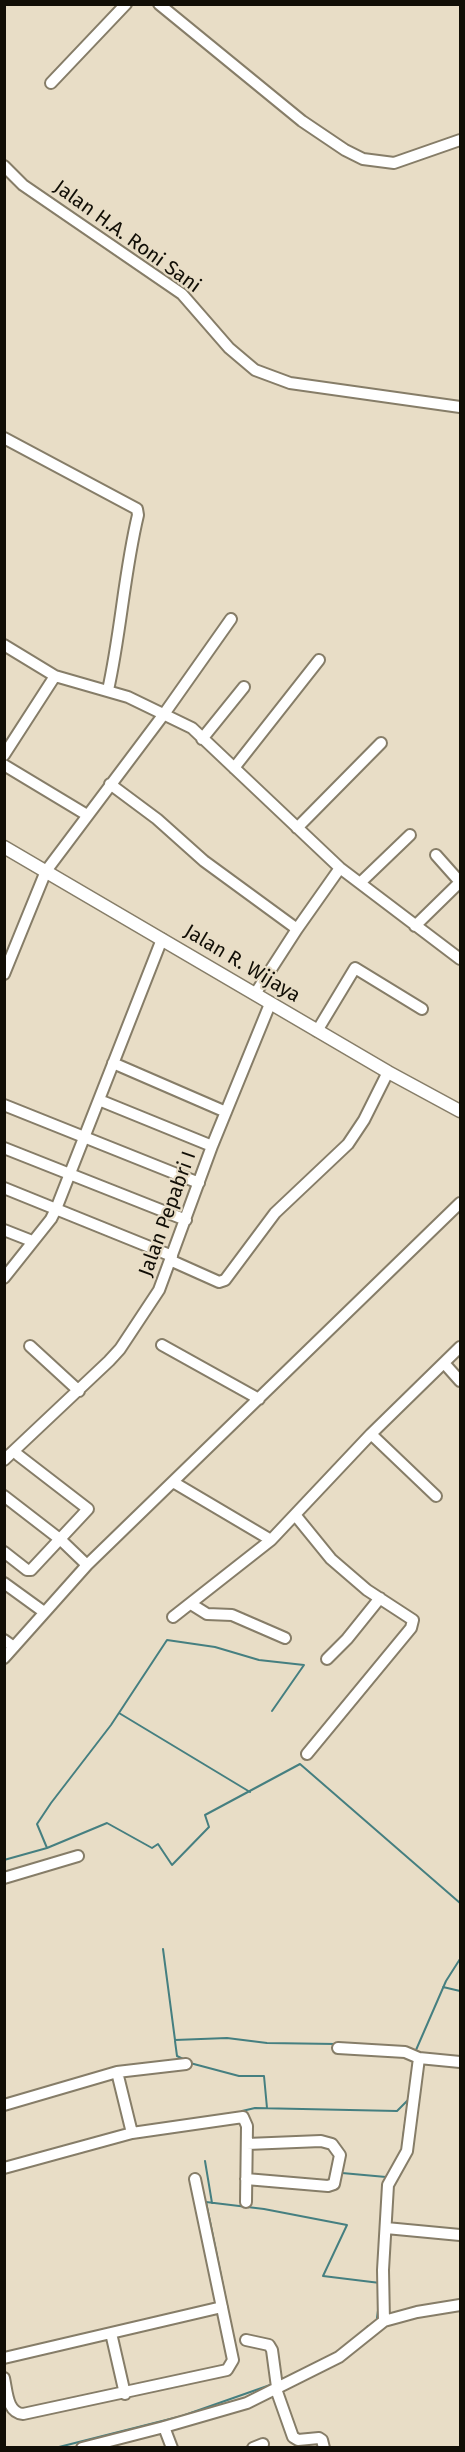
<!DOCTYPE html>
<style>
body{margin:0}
#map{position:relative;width:465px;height:2452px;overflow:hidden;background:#e8ddc6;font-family:"Fira Sans",sans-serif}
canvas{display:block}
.frame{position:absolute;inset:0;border:6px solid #110e06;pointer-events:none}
</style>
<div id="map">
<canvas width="465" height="2452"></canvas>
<div class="frame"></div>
</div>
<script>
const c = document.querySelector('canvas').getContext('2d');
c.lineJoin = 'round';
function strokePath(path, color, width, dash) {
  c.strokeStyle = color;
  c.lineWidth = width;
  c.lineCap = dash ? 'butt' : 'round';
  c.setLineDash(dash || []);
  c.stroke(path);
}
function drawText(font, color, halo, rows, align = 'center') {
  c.font = font + ' "Fira Sans",sans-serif';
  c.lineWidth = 4.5;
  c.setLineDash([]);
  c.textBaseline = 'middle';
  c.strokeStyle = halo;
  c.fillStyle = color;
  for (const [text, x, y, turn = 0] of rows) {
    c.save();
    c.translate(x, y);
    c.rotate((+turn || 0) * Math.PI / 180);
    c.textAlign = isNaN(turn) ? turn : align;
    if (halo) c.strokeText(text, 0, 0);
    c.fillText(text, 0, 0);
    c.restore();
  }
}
strokePath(new Path2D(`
 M 272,1711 L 304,1665 L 259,1660 L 215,1647 L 167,1640 L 111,1725 L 51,1803 L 37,1824 L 47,1848 L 107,1823 L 152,1848 L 158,1844 L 172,1865 L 209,1827 L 205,1815 L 300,1764 L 460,1903
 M 119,1713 L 250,1792
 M 4,1860 L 47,1848
 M 163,1949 L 175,2040 L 227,2038 L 267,2043 L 336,2044
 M 443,1987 L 460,1991
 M 175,2041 L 177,2056 L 185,2060
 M 416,2050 L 446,1981 L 460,1959
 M 190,2063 L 239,2076 L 264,2076 L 267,2108
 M 242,2111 L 255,2108 L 397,2111 L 408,2100
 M 403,2138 L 413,2066
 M 205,2161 L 212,2203
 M 342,2173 L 386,2177
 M 228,2310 L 206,2202 L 264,2209 L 347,2225 L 323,2276 L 380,2283
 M 377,2318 L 379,2303
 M 361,2333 L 368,2326
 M 283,2379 L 299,2371
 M 55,2448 L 182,2416 L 273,2384`), '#457f80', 2);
const minor = new Path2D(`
 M 159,4 L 302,121 L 345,150 L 363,159 L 394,163 L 460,140
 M 51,83 L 126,4
 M 4,166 L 23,185 L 182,294 L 229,348 L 255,370 L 290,383 L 460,407
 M 4,438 L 137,509 L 138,515 C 124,573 121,632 108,690
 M 4,645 L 55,676 L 128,697 L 192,728 L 340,868 L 460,959
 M 202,739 L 244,687
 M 4,755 L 55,676
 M 4,765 L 87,815
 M 234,768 L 319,660
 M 110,784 L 157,819 L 204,861 L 297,929
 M 297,828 L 381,743
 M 360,883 L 410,835
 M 415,926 L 460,882 L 436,855
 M 4,974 L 46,871 L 164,714 L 231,619
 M 255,994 L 297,929 L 340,868
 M 317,1031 L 355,968 L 422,1009
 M 113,1063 L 226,1112
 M 99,1100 L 212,1146
 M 4,1105 L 199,1183
 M 4,1148 L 186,1220
 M 4,1188 L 172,1256
 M 4,1230 L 32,1241
 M 172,1261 L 219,1282 L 225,1280 L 275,1213 L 348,1144 L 364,1120 L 388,1072
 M 4,1278 L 51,1219 L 56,1209 L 162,939
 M 162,1345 L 259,1399
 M 30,1346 L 79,1391
 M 444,1363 L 460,1381
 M 371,1434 L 436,1496
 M 4,1460 L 109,1361 L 120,1349 L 159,1290 L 212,1146 L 270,1004
 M 173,1482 L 271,1540
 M 4,1496 L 61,1540 L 87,1565
 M 296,1516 L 331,1559 L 367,1590 L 413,1620 L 411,1628 L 307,1754
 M 4,1552 L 27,1570 L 31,1570 L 88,1509 L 18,1455
 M 4,1583 L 44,1612
 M 191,1604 L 207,1614 L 232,1615 L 285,1638
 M 173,1617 L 271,1540 L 371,1434 L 460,1347
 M 4,1640 L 14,1647
 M 4,1658 L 87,1565 L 460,1203
 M 327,1659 L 347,1639 L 380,1598
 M 4,1878 L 78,1856
 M 338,2048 L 405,2052 L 419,2058 L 407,2151 L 388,2185 L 383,2270 L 384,2321
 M 419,2058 L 460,2062
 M 117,2072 L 132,2133
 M 4,2105 L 117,2072 L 186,2064
 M 4,2168 L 132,2133 L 243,2117 L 247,2126 L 246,2202
 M 246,2179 L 328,2186 L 334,2184 L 340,2155 L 332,2144 L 321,2141 L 247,2144
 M 386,2228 L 460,2235
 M 111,2333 L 125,2394
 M 246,2340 L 269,2345 L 272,2350 L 277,2387
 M 4,2358 L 222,2307
 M 4,2378 C 7,2391 7,2413 23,2414 L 227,2370 L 233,2360 L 195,2179
 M 276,2389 L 293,2437 L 298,2440 L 319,2438 L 322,2440 L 324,2448
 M 164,2427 L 172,2448
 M 82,2448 L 164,2427 L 247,2403 L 339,2357 L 384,2321 L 417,2312 L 460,2305
 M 253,2448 L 263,2444`);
const tertiary = new Path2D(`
 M 4,847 L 388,1072 L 460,1111`);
strokePath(minor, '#867d68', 14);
strokePath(tertiary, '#867d68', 15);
strokePath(minor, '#fff', 10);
strokePath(tertiary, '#fff', 12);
drawText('20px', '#110e06', '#e8ddc6', [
 ["Jalan H.A. Roni Sani",127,237,36],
 ["Jalan R. Wijaya",242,964,31],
 ["Jalan Pepabri I",168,1214,-70]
]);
</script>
